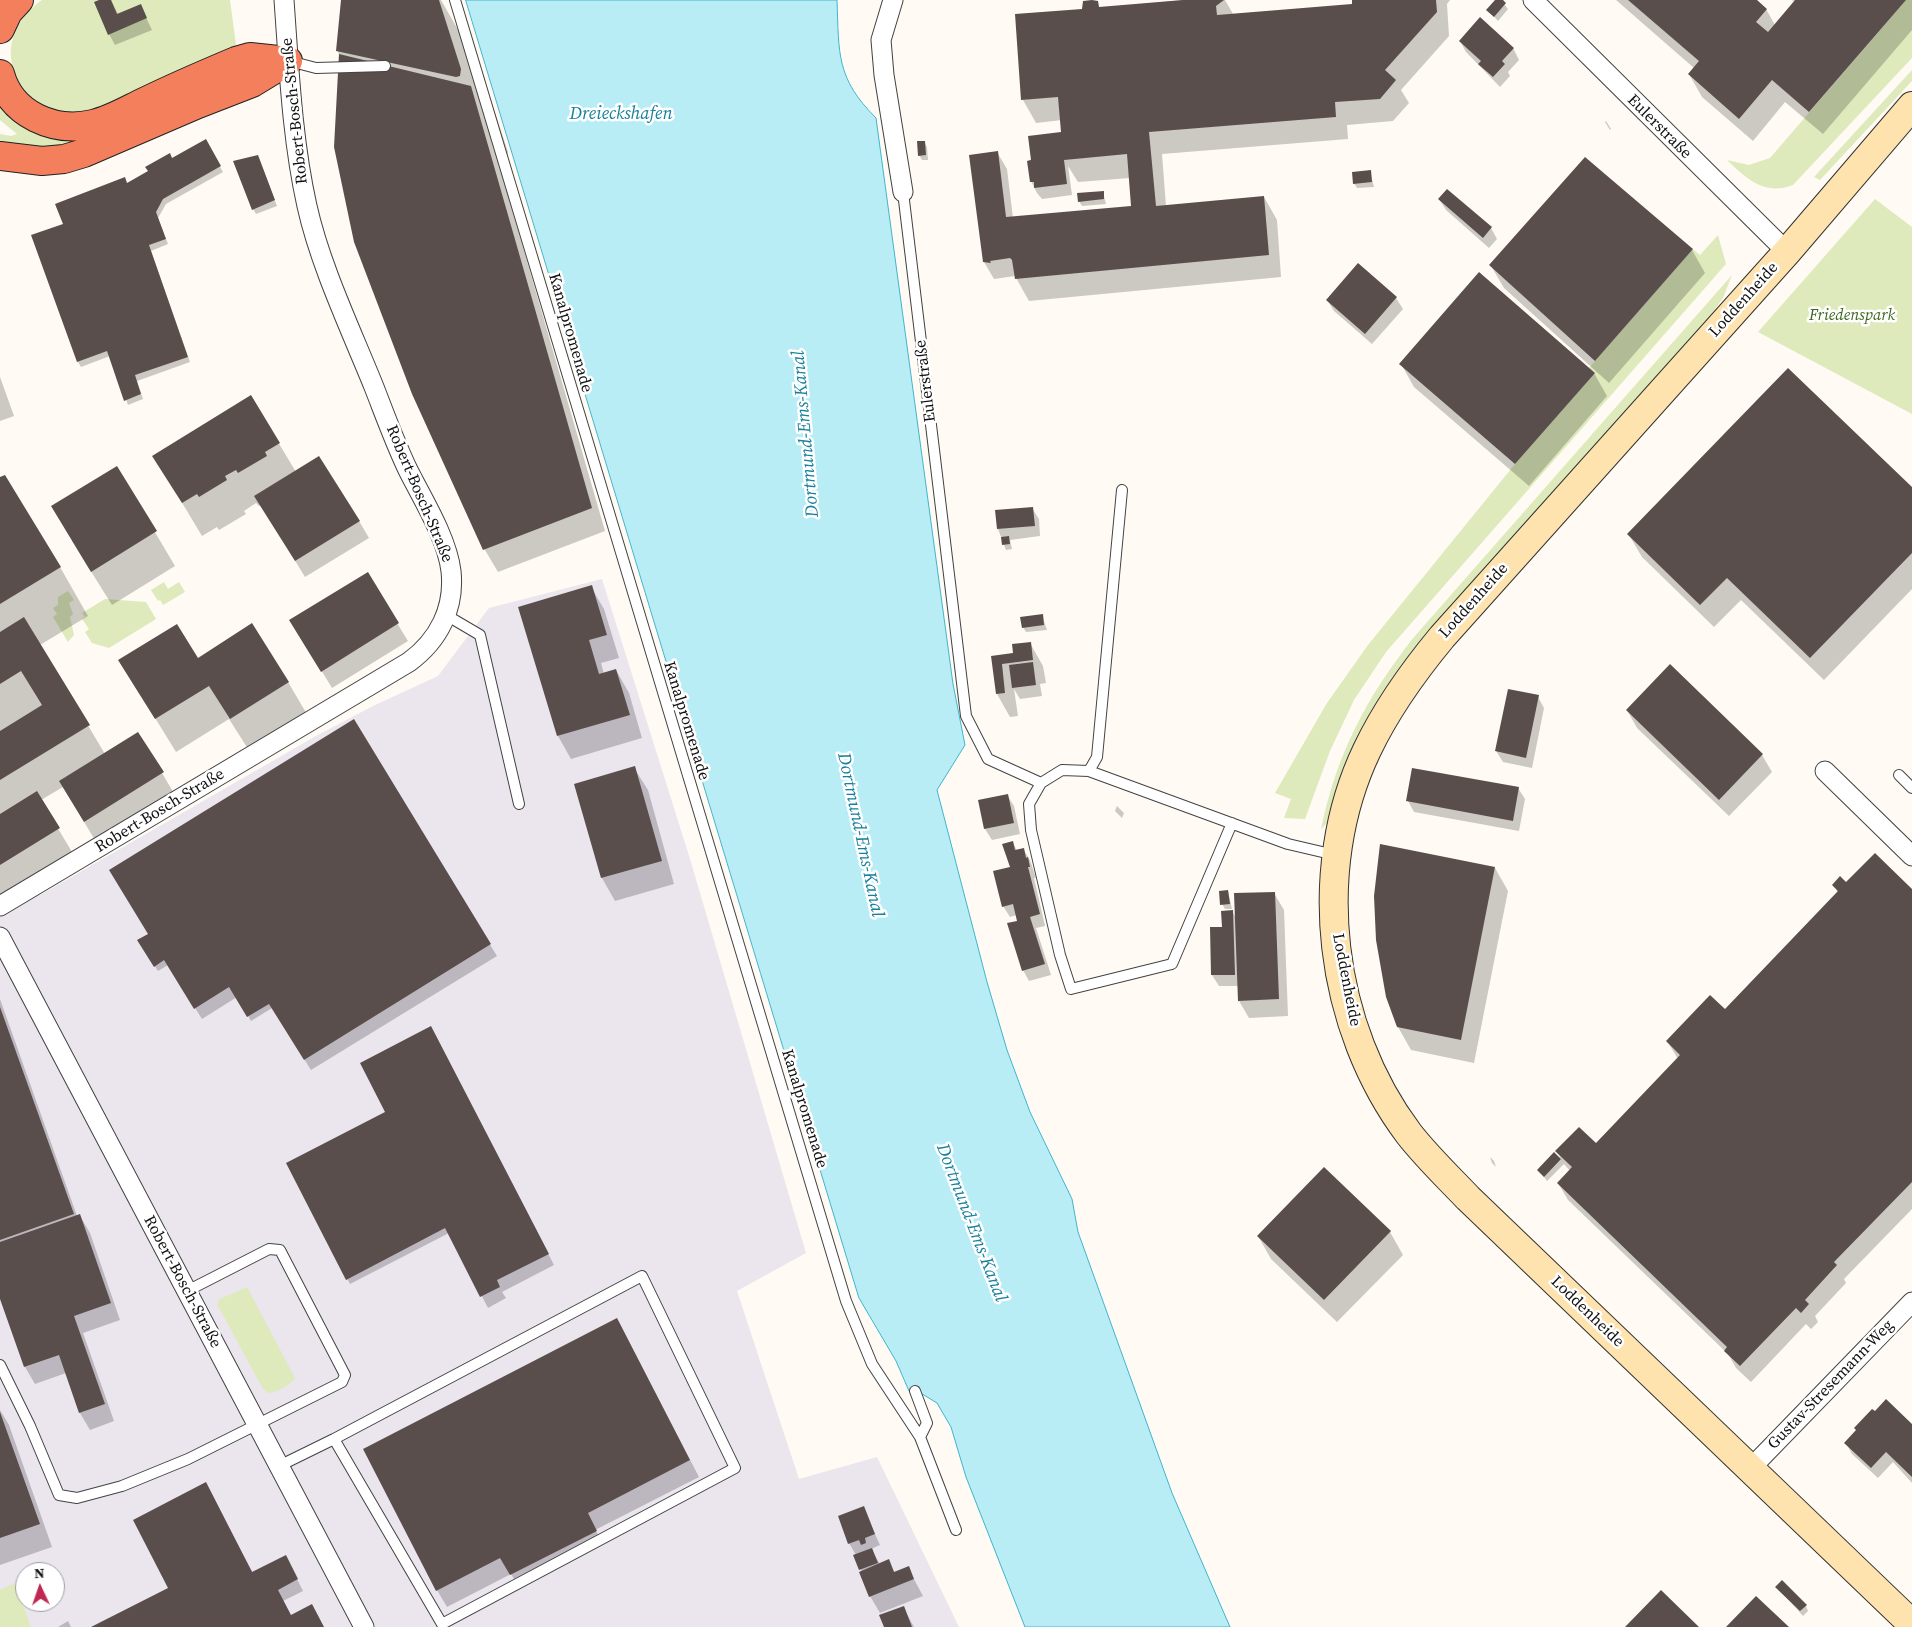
<!DOCTYPE html>
<meta charset="utf-8">
<style>
body{margin:0}
#map{position:relative;width:1912px;height:1627px;overflow:hidden;background:#fffaf3;font-family:"Source Serif 4",serif}
canvas{display:block}
.north{position:absolute;left:15px;top:1562px;width:50px;height:50px;box-sizing:border-box;background:#fff;border:1px solid #9f9f9f;border-radius:50%;rotate:357deg;font-size:14px;font-weight:700;line-height:20px;text-align:center;color:#101010}
.north::after{content:'';display:block;margin:auto;width:18px;height:22px;background:#c02751;clip-path:polygon(50% 0,100% 100%,50% 72%,0 100%)}
</style>
<div id="map">
<canvas width="1912" height="1627"></canvas>
<div class="north">N</div>
</div>
<script>
const c = document.querySelector('canvas').getContext('2d');
c.lineJoin = 'round';
function fillPath(path, color) {
  c.fillStyle = color;
  c.fill(path, 'evenodd');
}
function strokePath(path, color, width, dash) {
  c.strokeStyle = color;
  c.lineWidth = width;
  c.lineCap = dash ? 'butt' : 'round';
  c.setLineDash(dash || []);
  c.stroke(path);
}
function drawText(font, color, halo, rows, align = 'center') {
  c.font = font + ' "Source Serif 4",serif';
  c.lineWidth = 5;
  c.setLineDash([]);
  c.textBaseline = 'middle';
  c.strokeStyle = halo;
  c.fillStyle = color;
  for (const [text, x, y, turn = 0] of rows) {
    c.save();
    c.translate(x, y);
    c.rotate((+turn || 0) * Math.PI / 180);
    c.textAlign = isNaN(turn) ? turn : align;
    if (halo) c.strokeText(text, 0, 0);
    c.fillText(text, 0, 0);
    c.restore();
  }
}
fillPath(new Path2D(`
 M 602,579 L 690,859 L 806,1253 L 737,1291 L 799,1479 L 877,1457 L 959,1627 L 0,1627 L 0,896 L 40,895 L 316,736 L 371,707 L 438,676 L 489,608 ZM 25,1572 L 55,1572 L 55,1602 L 25,1602 Z`), '#ebe5ee');
fillPath(new Path2D(`
 M 42,0 L 230,0 L 236,45 C 211,57 186,69 161,81 C 121,100 66,135 28,95 C 18,85 12,72 11,57 C 9,34 23,13 42,0 Z
 M 1906,0 L 1912,0 L 1912,58 L 1793,185 C 1764,196 1747,179 1727,160 L 1749,165 L 1770,158 Z
 M 1912,70 L 1912,81 L 1820,180 L 1814,177 Z
 M 0,100 L 75,138 L 75,141 L 52,148 L 0,146 L 0,134 L 11,136 L 17,134 L 0,120 Z
 M 1875,199 L 1912,227 L 1912,414 L 1758,332 Z
 M 1718,235 L 1726,264 L 1386,652 L 1354,700 L 1330,751 L 1305,819 L 1284,818 L 1291,799 L 1275,793 L 1327,703 L 1368,645 L 1515,464 L 1595,373 L 1589,368 L 1595,361 L 1693,249 L 1700,255 Z
 M 1732,275 L 1723,298 L 1713,312 L 1504,550 L 1328,822 L 1321,829 C 1337,753 1366,698 1414,637 Z
 M 164,582 L 168,589 L 179,582 L 185,592 L 163,605 L 160,600 L 158,601 L 151,590 Z
 M 68,591 L 74,600 L 69,603 L 73,614 L 70,617 L 74,635 L 68,642 L 53,617 L 57,614 L 53,608 L 58,605 L 58,597 Z
 M 105,599 L 146,602 L 156,619 L 109,648 L 92,643 L 85,632 L 89,629 L 82,619 L 85,617 L 82,613 Z
 M 247,1287 L 295,1378 C 289,1386 278,1392 268,1393 L 263,1389 L 217,1304 L 220,1299 Z
 M 15,1583 L 31,1627 L 0,1627 L 0,1590 Z`), '#deeabc');
const water = new Path2D(`
 M 466,0 L 837,0 C 839,54 836,78 876,118 L 953,684 L 965,745 L 937,790 L 987,982 L 1007,1050 L 1030,1112 L 1072,1199 L 1078,1232 L 1172,1493 L 1230,1627 L 1025,1627 L 966,1477 L 951,1427 L 937,1403 L 919,1392 L 909,1391 L 896,1361 L 859,1298 Z`);
fillPath(water, '#b8edf6');
strokePath(water, '#3fb4cd', 1);
fillPath(new Path2D(`
 M 103,0 L 111,0 L 118,14 L 140,5 L 152,30 L 115,45 L 109,34 Z
 M 342,0 L 441,0 L 481,70 L 508,152 L 507,157 L 497,157 L 605,531 L 498,572 L 485,550 L 413,393 L 338,51 Z
 M 1184,0 L 1225,0 L 1233,14 L 1354,5 L 1353,0 L 1450,0 L 1447,4 L 1449,36 L 1401,90 L 1409,103 L 1393,121 L 1347,125 L 1348,139 L 1162,154 L 1166,206 L 1264,197 L 1277,220 L 1281,277 L 1029,301 L 1015,276 L 994,279 L 984,262 L 997,152 L 1007,169 L 1013,218 L 1133,207 L 1130,178 L 1078,182 L 1068,166 L 1072,195 L 1042,199 L 1037,193 L 1031,181 L 1028,161 L 1063,141 L 1062,120 L 1036,123 L 1023,100 L 1016,15 L 1083,10 L 1096,1 L 1100,8 Z
 M 1497,0 L 1501,0 L 1508,9 L 1498,21 L 1488,10 Z
 M 1616,0 L 1755,0 L 1766,9 L 1775,25 L 1795,2 L 1792,0 L 1912,0 L 1912,30 L 1823,134 L 1785,102 L 1753,141 L 1702,97 L 1689,74 L 1694,68 Z
 M 1460,41 L 1513,48 L 1519,60 L 1508,72 L 1510,76 L 1500,87 L 1466,52 Z
 M 1606,121 L 1611,129 L 1610,130 L 1605,122 Z
 M 205,141 L 223,172 L 166,204 L 158,218 L 168,244 L 151,251 L 190,362 L 137,381 L 143,399 L 128,405 L 110,356 L 81,367 L 78,362 L 64,225 L 127,184 Z
 M 924,142 L 927,147 L 928,160 L 922,160 L 919,155 Z
 M 260,161 L 277,206 L 256,214 L 253,209 Z
 M 1370,171 L 1374,187 L 1357,188 L 1354,183 Z
 M 1103,192 L 1106,204 L 1082,206 L 1079,201 Z
 M 1439,199 L 1491,228 L 1497,239 L 1489,248 L 1446,210 Z
 M 1692,250 L 1705,273 L 1609,383 L 1504,288 L 1491,266 Z
 M 1358,265 L 1396,298 L 1403,309 L 1372,344 L 1334,311 L 1327,300 Z
 M 1401,364 L 1594,373 L 1607,396 L 1529,486 L 1414,387 Z
 M 0,377 L 14,416 L 0,421 Z
 M 251,397 L 296,472 L 359,521 L 369,538 L 305,577 L 261,505 L 259,506 L 256,503 L 244,511 L 246,514 L 219,530 L 217,527 L 202,536 L 154,456 Z
 M 117,468 L 175,566 L 112,605 L 72,541 Z
 M 0,479 L 60,567 L 88,616 L 40,645 L 105,754 L 162,773 L 182,807 L 104,855 L 63,787 L 41,800 L 78,862 L 0,898 Z
 M 1912,489 L 1912,589 L 1824,680 L 1741,600 L 1714,627 L 1642,557 L 1629,535 Z
 M 1032,508 L 1039,519 L 1040,536 L 1010,540 L 1012,549 L 1006,550 L 998,529 Z
 M 367,574 L 408,641 L 332,688 L 301,637 Z
 M 591,587 L 604,609 L 619,658 L 601,663 L 604,674 L 616,670 L 629,693 L 642,738 L 571,759 L 558,736 L 520,608 Z
 M 1042,615 L 1047,630 L 1026,632 L 1023,627 Z
 M 1030,643 L 1043,666 L 1046,683 L 1040,684 L 1042,696 L 1020,699 L 1014,689 L 1018,716 L 1010,717 L 997,694 L 992,657 L 1014,655 Z
 M 198,659 L 288,682 L 308,716 L 250,752 L 229,719 L 176,752 L 120,661 Z
 M 1538,697 L 1544,708 L 1532,768 L 1503,762 L 1496,751 Z
 M 1627,710 L 1762,755 L 1772,772 L 1729,816 L 1637,728 Z
 M 353,721 L 497,956 L 311,1070 L 272,1008 L 251,1021 L 237,997 L 202,1019 L 168,965 L 158,971 L 142,946 L 149,934 Z
 M 634,768 L 648,790 L 674,884 L 615,901 L 602,878 L 575,785 Z
 M 1518,788 L 1525,799 L 1519,831 L 1414,812 L 1408,801 Z
 M 1007,795 L 1014,806 L 1020,834 L 992,840 L 985,829 L 979,801 Z
 M 1117,806 L 1124,813 L 1122,818 L 1115,811 Z
 M 1013,842 L 1017,851 L 1023,849 L 1030,860 L 1036,878 L 1034,878 L 1045,926 L 1036,928 L 1051,975 L 1029,981 L 1023,970 L 1017,915 L 1010,917 L 1003,906 L 1011,867 Z
 M 1495,868 L 1508,891 L 1474,1063 L 1411,1050 L 1398,1027 Z
 M 1846,884 L 1912,891 L 1912,1209 L 1844,1279 L 1846,1283 L 1815,1316 L 1818,1322 L 1811,1329 L 1806,1324 L 1751,1382 L 1736,1368 L 1728,1354 L 1568,1200 L 1558,1183 L 1570,1171 L 1564,1164 L 1547,1181 L 1539,1170 L 1554,1154 L 1561,1159 L 1557,1151 L 1596,1144 L 1678,1059 L 1667,1041 L 1725,1011 L 1838,893 L 1834,885 Z
 M 1228,891 L 1232,909 L 1225,909 L 1222,904 Z
 M 1274,893 L 1284,910 L 1288,1016 L 1249,1018 L 1239,1001 L 1238,986 L 1219,986 L 1212,975 L 1223,928 L 1232,911 L 1236,918 Z
 M 0,999 L 77,1216 L 80,1216 L 90,1233 L 120,1320 L 83,1333 L 114,1421 L 90,1430 L 80,1413 L 66,1373 L 35,1384 L 25,1367 L 0,1295 Z
 M 437,1039 L 554,1265 L 502,1292 L 506,1298 L 488,1308 L 449,1233 L 350,1284 L 335,1257 L 386,1112 Z
 M 1490,1157 L 1494,1161 L 1496,1167 L 1492,1163 Z
 M 1390,1232 L 1403,1255 L 1337,1322 L 1271,1259 L 1258,1236 Z
 M 617,1319 L 699,1477 L 595,1530 L 599,1536 L 514,1579 L 511,1574 L 447,1607 L 437,1590 Z
 M 0,1410 L 9,1425 L 52,1547 L 0,1565 Z
 M 1912,1425 L 1912,1483 L 1893,1462 L 1878,1478 L 1852,1454 L 1846,1443 Z
 M 205,1484 L 253,1573 L 291,1567 L 303,1591 L 283,1601 L 291,1616 L 323,1627 L 94,1627 L 169,1588 Z
 M 863,1508 L 880,1545 L 871,1549 L 880,1564 L 888,1561 L 895,1573 L 908,1568 L 923,1596 L 880,1613 L 870,1596 L 856,1555 L 849,1543 Z
 M 1777,1587 L 1806,1606 L 1808,1611 L 1803,1616 Z
 M 903,1607 L 914,1627 L 885,1627 Z
 M 68,1621 L 71,1627 L 58,1627 Z`), '#0003');
fillPath(new Path2D(`
 M 99,0 L 111,0 L 117,14 L 141,4 L 147,18 L 108,35 L 94,2 Z
 M 341,0 L 439,0 L 461,69 L 460,76 L 456,77 L 336,51 Z
 M 1092,0 L 1098,1 L 1099,7 L 1183,0 L 1224,0 L 1216,6 L 1217,15 L 1352,4 L 1352,0 L 1436,0 L 1437,12 L 1385,70 L 1396,80 L 1380,99 L 1335,102 L 1336,117 L 1149,132 L 1156,206 L 1264,196 L 1269,255 L 1015,279 L 1012,260 L 1010,258 L 990,261 L 991,263 L 983,262 L 969,155 L 998,151 L 1006,217 L 1131,206 L 1127,154 L 1064,160 L 1067,184 L 1034,188 L 1034,182 L 1030,182 L 1027,161 L 1031,160 L 1028,136 L 1061,132 L 1058,97 L 1021,100 L 1015,14 L 1082,9 L 1083,1 Z
 M 1495,0 L 1503,0 L 1506,3 L 1494,17 L 1486,10 Z
 M 1628,0 L 1757,0 L 1767,9 L 1756,22 L 1768,32 L 1795,0 L 1906,0 L 1809,112 L 1772,80 L 1739,119 L 1688,74 L 1699,61 Z
 M 1480,17 L 1514,48 L 1502,61 L 1505,64 L 1493,77 L 1478,64 L 1481,61 L 1459,41 Z
 M 339,54 L 471,86 L 592,508 L 483,550 L 412,394 L 354,242 L 334,147 Z
 M 206,139 L 221,166 L 163,199 L 156,212 L 166,239 L 149,245 L 188,357 L 135,375 L 141,394 L 124,401 L 107,351 L 77,362 L 31,235 L 63,224 L 55,204 L 125,177 L 127,183 L 148,171 L 145,167 L 170,153 L 172,158 Z
 M 917,141 L 925,141 L 926,155 L 918,156 Z
 M 258,155 L 275,200 L 252,210 L 233,161 Z
 M 1585,157 L 1693,249 L 1595,361 L 1489,265 Z
 M 1371,170 L 1372,182 L 1353,184 L 1352,172 Z
 M 1447,189 L 1492,227 L 1483,238 L 1438,199 Z
 M 1104,191 L 1104,199 L 1078,202 L 1077,193 Z
 M 1358,263 L 1397,297 L 1365,334 L 1326,300 Z
 M 1479,272 L 1595,373 L 1515,464 L 1399,364 Z
 M 1788,368 L 1912,487 L 1912,553 L 1810,658 L 1727,578 L 1700,605 L 1627,534 Z
 M 251,395 L 280,443 L 265,452 L 267,456 L 238,473 L 236,470 L 225,476 L 227,480 L 199,497 L 197,494 L 182,503 L 152,456 Z
 M 319,456 L 360,521 L 295,561 L 254,496 Z
 M 117,466 L 157,531 L 91,572 L 51,506 Z
 M 5,475 L 61,567 L 0,604 L 0,477 Z
 M 1033,507 L 1035,526 L 997,529 L 995,510 Z
 M 1009,536 L 1010,544 L 1002,545 L 1001,537 Z
 M 368,572 L 399,623 L 321,672 L 289,620 Z
 M 592,585 L 607,635 L 589,640 L 599,674 L 616,669 L 630,715 L 557,736 L 518,607 Z
 M 1043,614 L 1044,625 L 1022,628 L 1020,617 Z
 M 24,617 L 90,725 L 0,780 L 0,731 L 42,705 L 21,671 L 0,684 L 0,632 Z
 M 252,623 L 289,682 L 230,719 L 209,686 L 155,719 L 118,660 L 177,624 L 198,658 Z
 M 1031,642 L 1033,660 L 1002,664 L 1005,693 L 996,694 L 991,656 L 1013,653 L 1012,644 Z
 M 1033,662 L 1036,685 L 1012,688 L 1009,665 Z
 M 1670,664 L 1763,754 L 1719,800 L 1626,710 Z
 M 1508,689 L 1539,695 L 1526,758 L 1495,751 Z
 M 354,719 L 491,944 L 304,1060 L 269,1004 L 247,1017 L 229,987 L 194,1009 L 164,960 L 154,967 L 137,940 L 148,934 L 109,870 Z
 M 138,732 L 164,772 L 84,822 L 59,781 Z
 M 635,766 L 662,861 L 601,878 L 574,784 Z
 M 1412,768 L 1519,787 L 1513,821 L 1406,801 Z
 M 37,791 L 60,828 L 0,865 L 0,814 Z
 M 1008,794 L 1014,823 L 984,829 L 978,800 Z
 M 1013,841 L 1015,850 L 1024,848 L 1026,858 L 1028,857 L 1030,867 L 1028,867 L 1040,914 L 1030,917 L 1045,964 L 1022,971 L 1007,923 L 1017,921 L 1013,904 L 1002,907 L 993,871 L 1010,867 L 1002,844 Z
 M 1380,844 L 1495,867 L 1461,1040 L 1397,1027 L 1386,997 L 1376,940 L 1374,896 Z
 M 1875,853 L 1912,889 L 1912,1182 L 1834,1262 L 1837,1265 L 1805,1300 L 1809,1304 L 1801,1313 L 1796,1308 L 1740,1366 L 1724,1351 L 1727,1347 L 1557,1183 L 1572,1167 L 1555,1151 L 1579,1127 L 1596,1143 L 1680,1055 L 1666,1041 L 1710,995 L 1725,1009 L 1838,891 L 1832,885 L 1840,876 L 1846,882 Z
 M 1228,890 L 1230,904 L 1220,905 L 1219,891 Z
 M 1275,892 L 1279,999 L 1238,1001 L 1234,893 Z
 M 1233,910 L 1235,975 L 1211,975 L 1210,927 L 1222,927 L 1221,911 Z
 M 0,1007 L 74,1214 L 0,1240 Z
 M 431,1026 L 549,1254 L 497,1280 L 500,1287 L 480,1297 L 445,1228 L 346,1280 L 286,1163 L 385,1112 L 360,1063 Z
 M 1554,1152 L 1561,1159 L 1544,1177 L 1537,1170 Z
 M 1324,1167 L 1391,1231 L 1324,1300 L 1257,1236 Z
 M 80,1214 L 111,1303 L 74,1316 L 105,1404 L 79,1413 L 59,1355 L 24,1367 L 0,1299 L 0,1242 Z
 M 617,1318 L 690,1460 L 588,1513 L 597,1531 L 510,1575 L 500,1558 L 436,1591 L 363,1449 Z
 M 1886,1399 L 1912,1424 L 1912,1477 L 1886,1452 L 1871,1468 L 1844,1443 L 1856,1430 L 1854,1428 L 1872,1409 L 1875,1411 Z
 M 0,1412 L 40,1524 L 0,1538 Z
 M 206,1482 L 252,1572 L 286,1555 L 298,1579 L 278,1590 L 291,1615 L 312,1604 L 324,1627 L 91,1627 L 168,1588 L 133,1520 Z
 M 864,1506 L 875,1534 L 865,1538 L 866,1543 L 861,1545 L 859,1540 L 848,1544 L 838,1516 Z
 M 872,1548 L 878,1563 L 859,1570 L 853,1555 Z
 M 889,1559 L 894,1572 L 909,1566 L 914,1579 L 869,1597 L 859,1572 Z
 M 1782,1580 L 1807,1605 L 1800,1611 L 1775,1587 Z
 M 1661,1590 L 1699,1627 L 1625,1627 Z
 M 1756,1596 L 1789,1627 L 1726,1627 Z
 M 904,1606 L 912,1627 L 884,1627 L 879,1615 Z`), '#594e4c');
const lane = new Path2D(`
 M 455,0 L 846,1301 L 872,1364 L 920,1437 L 927,1423 L 915,1391
 M 289,61 L 316,68 L 385,66
 M 903,192 L 966,716 L 988,759 L 1041,783
 M 446,615 L 480,635 L 519,804
 M 1089,771 L 1097,757 L 1122,490
 M 1899,775 L 1912,788
 M 1232,823 L 1172,964 L 1071,989 L 1060,955 L 1031,830 L 1029,804 L 1041,783 L 1062,770 L 1089,771 L 1288,844 L 1335,855
 M 0,1365 L 30,1426 L 59,1495 L 77,1498 L 122,1486 L 188,1459 L 342,1382 L 345,1375 L 280,1250 L 269,1249 L 187,1291
 M 920,1437 L 956,1530
 M 279,1466 L 334,1439 L 642,1276 L 735,1468 L 442,1624 L 334,1439`);
const street = new Path2D(`
 M 893,0 L 881,40 L 884,75 L 903,192
 M 1533,0 L 1787,252
 M 1825,771 L 1912,856
 M 0,906 L 409,662 C 439,640 455,608 451,571 C 447,538 423,500 408,470 C 395,443 385,415 374,387 C 351,330 320,265 307,206 C 292,139 289,68 284,0
 M 0,937 L 364,1627
 M 1751,1468 L 1912,1302`);
const secondary = new Path2D(`
 M 1912,106 L 1787,252 L 1442,637 C 1413,672 1387,708 1367,750 C 1309,871 1329,1028 1409,1134 C 1427,1157 1448,1177 1468,1198 L 1912,1624`);
const highway = new Path2D(`
 M 0,29 L 8,12 L 19,0
 M 0,74 C 11,115 54,133 93,124 C 111,120 129,109 146,101 C 175,87 205,74 236,61 L 250,57 L 288,61
 M 0,156 L 42,161 L 64,159 L 84,153 L 198,104 L 252,83 L 288,61`);
strokePath(lane, '#434343', 12);
strokePath(street, '#434343', 21);
strokePath(secondary, '#323232', 30);
strokePath(highway, '#212121', 30);
strokePath(lane, '#fff', 10);
strokePath(street, '#fff', 19);
strokePath(secondary, '#fee3af', 28);
strokePath(highway, '#f37f5d', 28);
drawText('16px', '#101010', '#fff', [
 ["Robert-Bosch-Straße",295,111,-96],
 ["Eulerstraße",1659,127,45],
 ["Loddenheide",1744,300,-48],
 ["Kanalpromenade",570,333,74],
 ["Eulerstraße",926,381,-97],
 ["Robert-Bosch-Straße",419,494,67],
 ["Loddenheide",1474,601,-48],
 ["Kanalpromenade",686,721,73],
 ["Robert-Bosch-Straße",160,811,-31],
 ["Loddenheide",1346,980,79],
 ["Kanalpromenade",804,1109,73],
 ["Robert-Bosch-Straße",182,1282,62],
 ["Loddenheide",1587,1312,44],
 ["Gustav-Stresemann-Weg",1831,1385,-46]
]);
drawText('italic 16px', '#3f681f', '#fff', [
 ["Friedenspark",1852,316]
]);
drawText('italic 18px', '#18809c', '#fff', [
 ["Dreieckshafen",621,114],
 ["Dortmund-Ems-Kanal",806,434,-95],
 ["Dortmund-Ems-Kanal",860,835,78],
 ["Dortmund-Ems-Kanal",971,1223,69]
]);
</script>
